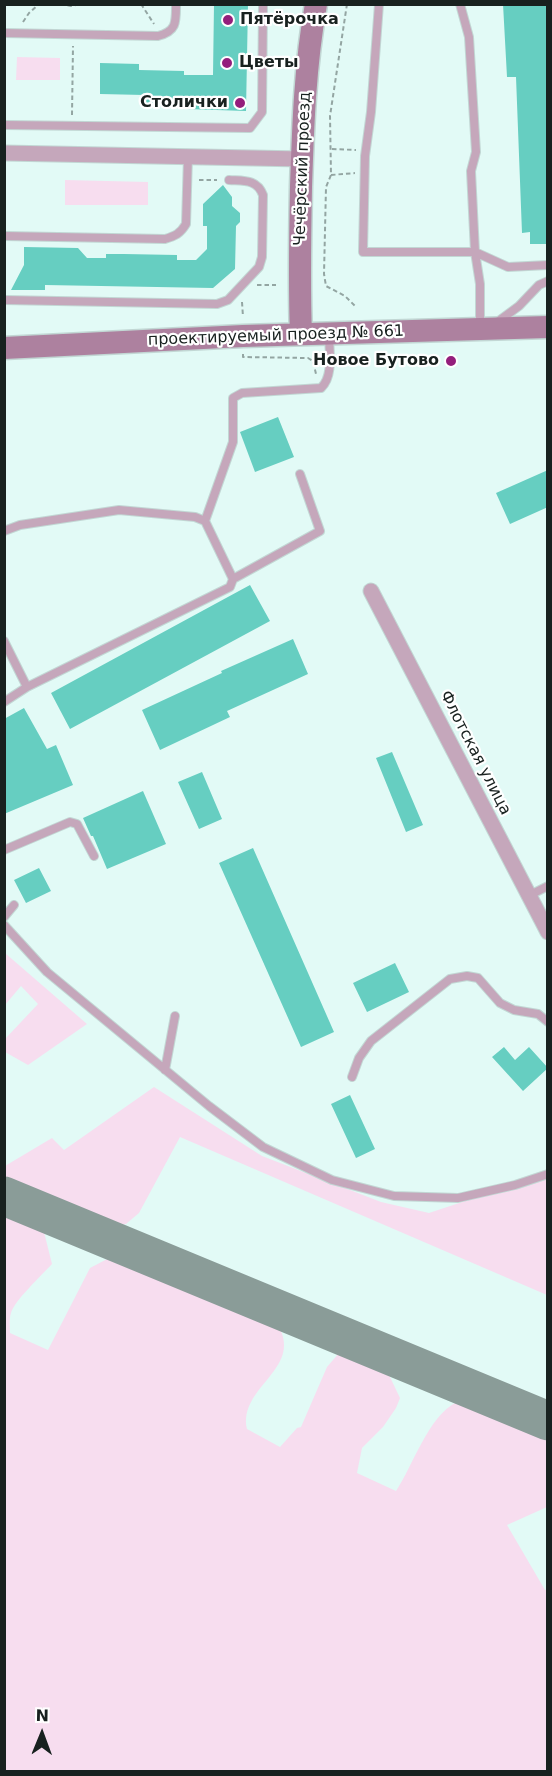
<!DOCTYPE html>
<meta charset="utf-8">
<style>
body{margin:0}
#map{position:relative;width:552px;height:1776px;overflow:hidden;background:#e2faf6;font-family:"DejaVu Sans",sans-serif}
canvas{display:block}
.frame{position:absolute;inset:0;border:6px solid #18211f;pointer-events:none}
.north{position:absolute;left:12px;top:1704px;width:60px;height:60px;-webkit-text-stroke:4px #fff;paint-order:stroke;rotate:1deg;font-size:16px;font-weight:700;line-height:24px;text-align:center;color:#18211f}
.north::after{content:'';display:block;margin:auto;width:21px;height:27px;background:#18211f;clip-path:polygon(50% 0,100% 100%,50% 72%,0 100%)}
</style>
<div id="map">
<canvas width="552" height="1776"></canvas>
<div class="frame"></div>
<div class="north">N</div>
</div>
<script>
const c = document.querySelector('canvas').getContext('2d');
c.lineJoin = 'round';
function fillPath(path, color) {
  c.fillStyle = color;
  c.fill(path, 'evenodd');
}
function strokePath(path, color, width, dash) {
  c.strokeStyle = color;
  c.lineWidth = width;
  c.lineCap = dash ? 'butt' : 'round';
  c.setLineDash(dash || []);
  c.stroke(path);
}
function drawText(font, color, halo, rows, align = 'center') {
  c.font = font + ' "DejaVu Sans",sans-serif';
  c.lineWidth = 4.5;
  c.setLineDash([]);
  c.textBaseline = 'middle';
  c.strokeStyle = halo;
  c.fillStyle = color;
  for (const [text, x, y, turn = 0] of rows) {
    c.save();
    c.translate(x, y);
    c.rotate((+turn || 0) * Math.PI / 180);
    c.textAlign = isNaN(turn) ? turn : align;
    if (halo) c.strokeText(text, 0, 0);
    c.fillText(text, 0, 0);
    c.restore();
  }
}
fillPath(new Path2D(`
 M 17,57 L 60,58 L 60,80 L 16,80 Z
 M 65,180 L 148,182 L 148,205 L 65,205 Z
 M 5,953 L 87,1024 L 28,1065 L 5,1052 L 5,1039 L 38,1004 L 21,986 L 5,1005 Z
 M 154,1087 L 262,1156 L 381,1202 L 429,1213 L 547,1174 L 547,1295 L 180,1137 L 139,1213 L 126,1224 L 112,1227 L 5,1183 L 5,1166 L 52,1138 L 64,1150 Z
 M 4,1215 L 44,1232 L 52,1264 C 42,1275 14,1301 11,1313 C 9,1319 10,1327 10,1333 L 48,1350 L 90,1268 L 111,1257 L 279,1327 C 302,1370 238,1387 247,1429 L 280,1447 L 297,1428 L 301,1427 L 327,1367 L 339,1353 L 389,1375 L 400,1398 L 396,1408 L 383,1427 L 362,1448 L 357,1473 L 396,1491 C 413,1466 428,1416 457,1402 L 547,1440 L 547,1507 L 507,1525 L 545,1590 L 547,1589 L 547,1771 L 5,1771 Z`), '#f7ddef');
strokePath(new Path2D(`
 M 4,1196 L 548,1421`), '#8a9c98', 39);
fillPath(new Path2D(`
 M 214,4 L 248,4 L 246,111 L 186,109 L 186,103 L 143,103 L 144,95 L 100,94 L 100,63 L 139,64 L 139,70 L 184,71 L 184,75 L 213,75 Z
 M 503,4 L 548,4 L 548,244 L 530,244 L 530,232 L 522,233 L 516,77 L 507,77 Z
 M 223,185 L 232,197 L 232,206 L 240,213 L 240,222 L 236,226 L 235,269 L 213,288 L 45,285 L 45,290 L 11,290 L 24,265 L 24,247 L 78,248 L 87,258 L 106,258 L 106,254 L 124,254 L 177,255 L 177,260 L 196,260 L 207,249 L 207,226 L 203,226 L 203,204 Z
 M 278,417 L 294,457 L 255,472 L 240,432 Z
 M 548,470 L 548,507 L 510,524 L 496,493 Z
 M 250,585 L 270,621 L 70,729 L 51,693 Z
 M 293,639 L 308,674 L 227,711 L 230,717 L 160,750 L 142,710 L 222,673 L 221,671 Z
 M 24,708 L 47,749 L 56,745 L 73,785 L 4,814 L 4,719 Z
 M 392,752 L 423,825 L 406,832 L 376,758 Z
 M 202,772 L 222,819 L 199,829 L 178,782 Z
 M 143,791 L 166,844 L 107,869 L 93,836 L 91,836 L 83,818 Z
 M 253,848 L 334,1032 L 301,1047 L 219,863 Z
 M 39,868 L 51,891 L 26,903 L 14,880 Z
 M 395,963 L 409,992 L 367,1012 L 353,983 Z
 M 504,1047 L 515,1060 L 529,1047 L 548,1068 L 523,1091 L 492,1057 Z
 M 350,1095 L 375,1149 L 356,1158 L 331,1104 Z`), '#66cec1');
const lane = new Path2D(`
 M 379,4 L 371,112 L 365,156 L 363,252 L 475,252 L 471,171 L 476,152 L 469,37 L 460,4
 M 4,33 L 158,36 C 177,31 176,22 176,4
 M 4,125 L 250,128 L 262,112 L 263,4
 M 4,236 L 165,239 C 175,236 180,234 186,224 L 188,156
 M 4,300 L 217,304 L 228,300 L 259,267 L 262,257 L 263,195 C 257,179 244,181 229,180
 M 496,323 L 519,306 L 539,285 L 548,281
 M 480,327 L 480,284 L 475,252 L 508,267 L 548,265
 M 205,521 L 233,442 L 233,398 L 242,393 L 321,388 C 334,376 329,351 329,334
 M 4,531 L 20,525 L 119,510 L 195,517 L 205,521 L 233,579 L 230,587 L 27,687 L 4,702
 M 233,579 L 320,531 L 300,474
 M 4,641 L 27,687
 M 4,850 L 70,822 L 77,824 L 94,856
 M 528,896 L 548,886
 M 4,917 L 14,905
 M 4,925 L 47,972 L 209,1106 L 263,1147 L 332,1180 L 394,1196 L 458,1198 L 515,1185 L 548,1174
 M 165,1070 L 175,1016
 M 352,1077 L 359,1058 L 371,1041 L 450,979 L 467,976 L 478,978 L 500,1003 L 514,1010 L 538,1014 L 548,1022`);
const street = new Path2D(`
 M 4,153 L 302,159
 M 371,591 L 548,932`);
const secondary = new Path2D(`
 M 301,334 C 299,285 300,236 301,187 C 303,126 305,65 316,4
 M 4,348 L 243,336 L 548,327`);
strokePath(lane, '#c2d7d4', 10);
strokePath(street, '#c2d7d4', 17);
strokePath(secondary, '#c2d7d4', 25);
strokePath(new Path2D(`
 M 60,4 L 71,6 L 81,4
 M 141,4 L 154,24
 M 147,4 L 152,4
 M 347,4 L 330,116 L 331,175 L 326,187 L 324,274 L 326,286 L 345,296 L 355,306
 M 23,22 L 29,13 L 39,4
 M 72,115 L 73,46
 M 332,149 L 356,150
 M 331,175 L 355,173
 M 199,180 L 217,180
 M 257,285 L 276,285
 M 242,302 L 243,317
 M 243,354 L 243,357 L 308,358 L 313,361 L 316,374
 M 342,366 L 349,360 L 357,359`), '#93a5a2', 2, [4.5, 3]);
strokePath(lane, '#c5a7bb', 8);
strokePath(street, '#c5a7bb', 15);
strokePath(secondary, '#ad819f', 22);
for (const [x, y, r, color] of [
 [228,20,6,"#941e7c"],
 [227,63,6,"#941e7c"],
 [240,103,6,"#941e7c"],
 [451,361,6,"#941e7c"]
]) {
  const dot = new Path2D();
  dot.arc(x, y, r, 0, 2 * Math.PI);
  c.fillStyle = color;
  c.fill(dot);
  strokePath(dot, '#fff', 2);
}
drawText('bold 16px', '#18211f', '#fff', [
 ["Пятёрочка",240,20],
 ["Цветы",239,63],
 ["Столички",228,103,"right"],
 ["Новое Бутово",439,361,"right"]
], 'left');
drawText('16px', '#18211f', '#fff', [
 ["Чечёрский проезд",303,169,-88],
 ["проектируемый проезд № 661",276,336,-2],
 ["Флотская улица",475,753,63]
]);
</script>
